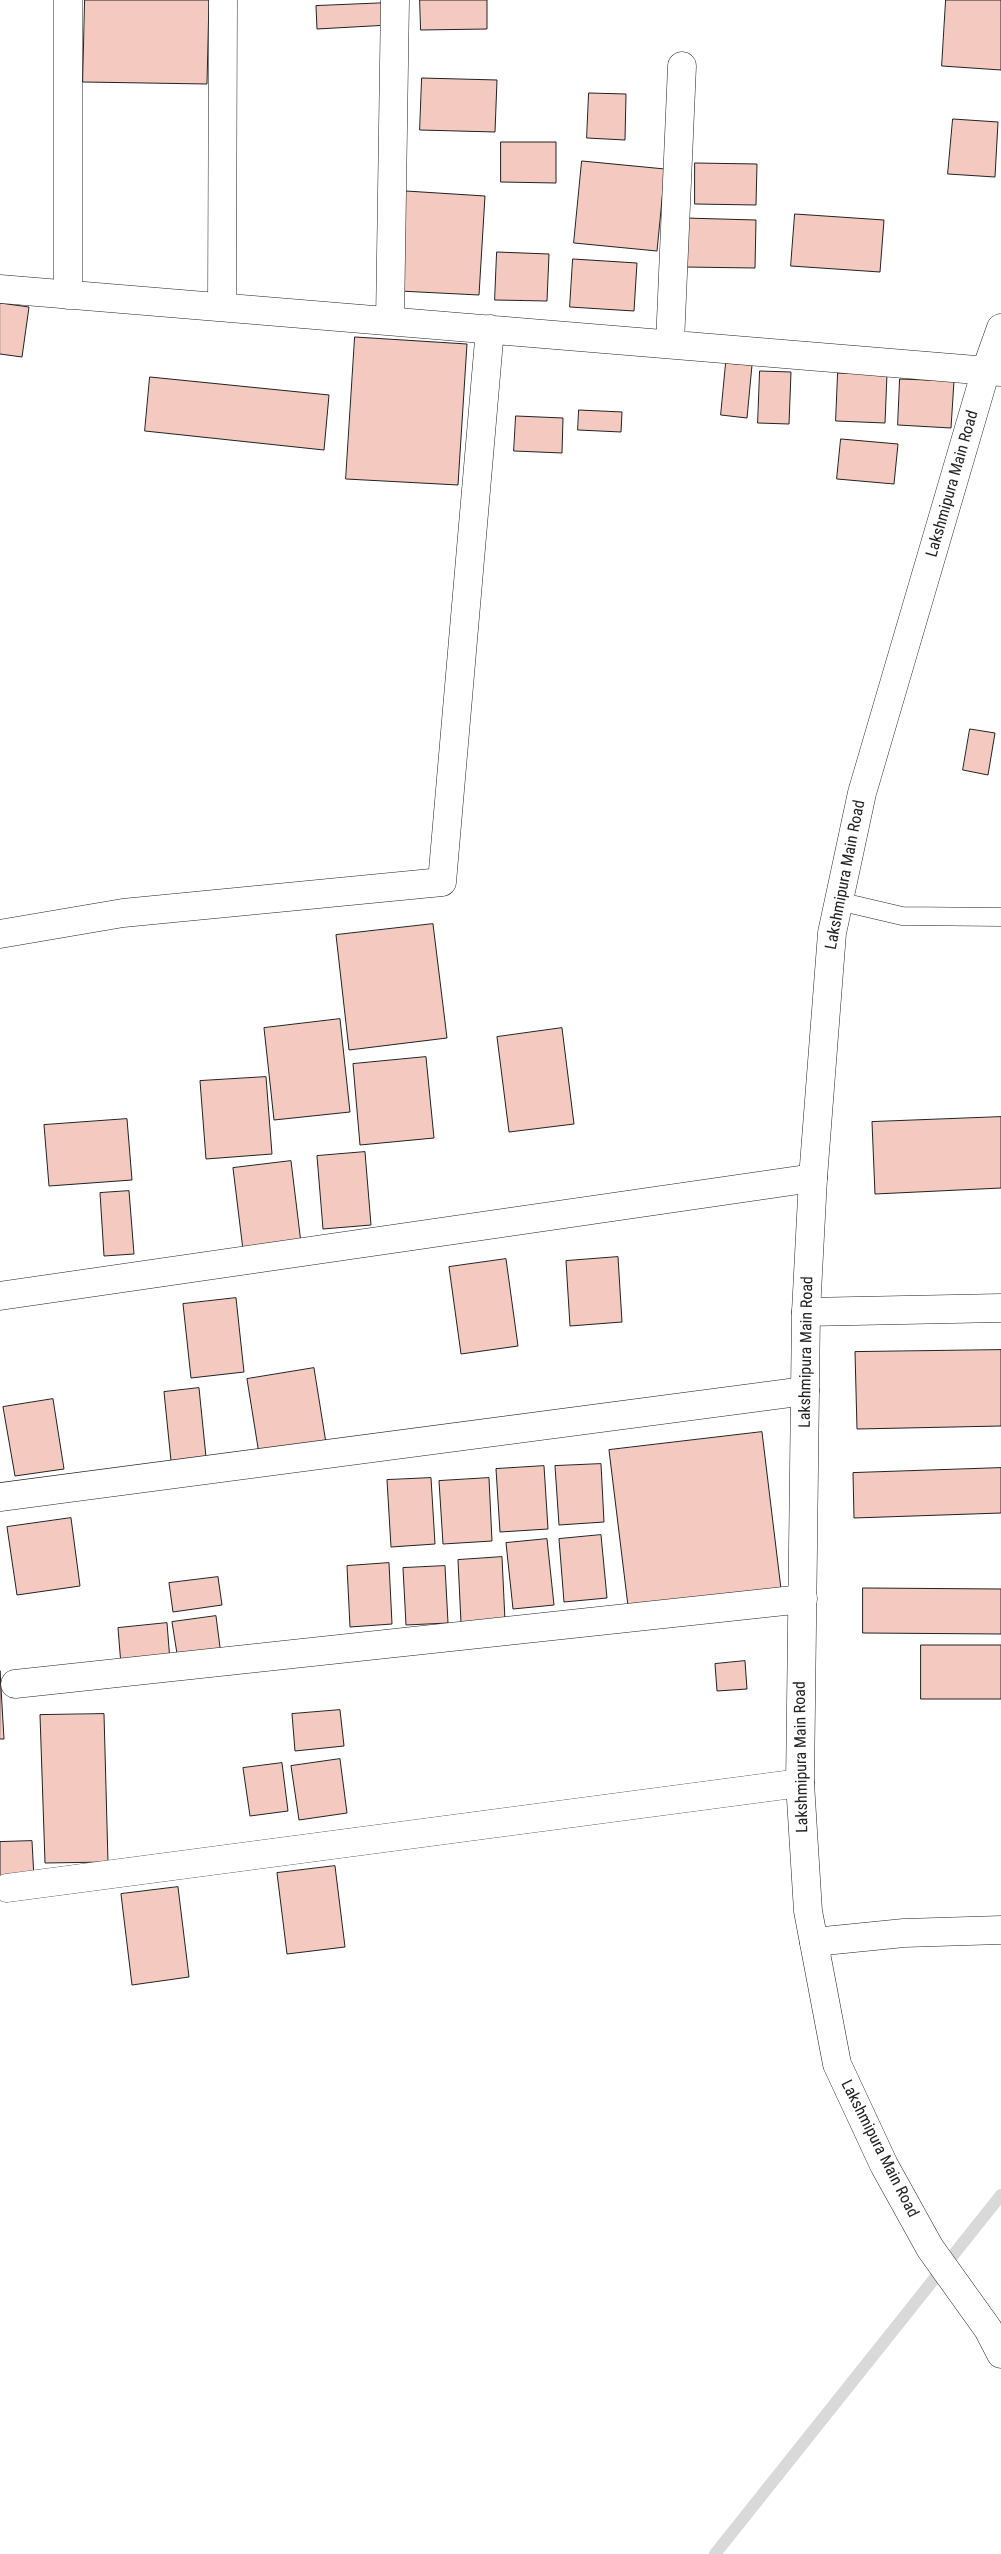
<!DOCTYPE html>
<style>
body{margin:0}
canvas{display:block;background:#fff}
</style>
<canvas width="1001" height="2554"></canvas>
<script>
const c = document.querySelector('canvas').getContext('2d');
c.lineJoin = 'round';
function strokePath(path, color, width, dash) {
  c.strokeStyle = color;
  c.lineWidth = width;
  c.lineCap = dash ? 'butt' : 'round';
  c.setLineDash(dash || []);
  c.stroke(path);
}
function fillPath(path, color) {
  c.fillStyle = color;
  c.fill(path, 'evenodd');
}
function drawText(font, color, halo, rows, align = 'center') {
  c.font = font + ' "Roboto Condensed",sans-serif';
  c.lineWidth = 4;
  c.setLineDash([]);
  c.textBaseline = 'middle';
  c.strokeStyle = halo;
  c.fillStyle = color;
  for (const [text, x, y, turn = 0] of rows) {
    c.save();
    c.translate(x, y);
    c.rotate((+turn || 0) * Math.PI / 180);
    c.textAlign = isNaN(turn) ? turn : align;
    if (halo) c.strokeText(text, 0, 0);
    c.fillText(text, 0, 0);
    c.restore();
  }
}
strokePath(new Path2D(`
 M 715,2554 L 1001,2195`), '#d9d9d9', 12);
const building = new Path2D(`
 M 85,0 L 209,0 L 207,84 L 83,82 Z
 M 420,0 L 487,0 L 487,29 L 421,30 Z
 M 946,0 L 1001,0 L 1001,70 L 942,66 Z
 M 388,3 L 389,25 L 317,29 L 316,6 Z
 M 422,78 L 497,80 L 495,132 L 420,130 Z
 M 589,93 L 626,94 L 625,140 L 587,138 Z
 M 953,119 L 998,122 L 995,177 L 948,174 Z
 M 501,142 L 556,142 L 556,183 L 501,182 Z
 M 582,161 L 665,169 L 657,251 L 574,243 Z
 M 695,163 L 757,164 L 756,205 L 695,204 Z
 M 406,191 L 485,196 L 479,295 L 399,291 Z
 M 795,214 L 884,220 L 880,272 L 791,266 Z
 M 685,218 L 756,220 L 755,268 L 684,267 Z
 M 497,252 L 549,254 L 547,301 L 495,300 Z
 M 573,259 L 637,263 L 634,311 L 570,307 Z
 M 0,303 L 29,307 L 22,357 L 0,354 Z
 M 355,337 L 467,344 L 458,485 L 346,479 Z
 M 726,363 L 752,365 L 747,418 L 721,415 Z
 M 760,371 L 791,372 L 789,424 L 758,423 Z
 M 838,373 L 887,374 L 885,423 L 836,421 Z
 M 150,377 L 329,395 L 324,450 L 145,431 Z
 M 900,379 L 954,381 L 951,428 L 898,425 Z
 M 579,410 L 622,412 L 621,432 L 578,430 Z
 M 516,416 L 563,418 L 562,453 L 514,451 Z
 M 841,439 L 898,444 L 894,484 L 837,479 Z
 M 970,729 L 995,733 L 988,775 L 963,770 Z
 M 433,924 L 447,1038 L 349,1050 L 336,935 Z
 M 340,1019 L 350,1112 L 274,1120 L 264,1028 Z
 M 562,1028 L 574,1124 L 509,1132 L 497,1037 Z
 M 426,1057 L 434,1138 L 360,1145 L 353,1064 Z
 M 266,1077 L 272,1154 L 206,1159 L 200,1081 Z
 M 1001,1117 L 1001,1188 L 875,1194 L 872,1122 Z
 M 127,1119 L 132,1180 L 49,1186 L 44,1125 Z
 M 365,1152 L 371,1225 L 323,1229 L 317,1156 Z
 M 291,1161 L 301,1243 L 243,1250 L 233,1168 Z
 M 129,1191 L 134,1254 L 104,1256 L 100,1193 Z
 M 618,1257 L 622,1322 L 570,1326 L 566,1261 Z
 M 506,1259 L 518,1346 L 461,1354 L 449,1267 Z
 M 236,1298 L 244,1372 L 191,1378 L 183,1304 Z
 M 1001,1350 L 1001,1426 L 857,1429 L 855,1352 Z
 M 314,1368 L 326,1443 L 259,1454 L 247,1379 Z
 M 199,1388 L 206,1457 L 171,1461 L 164,1392 Z
 M 53,1399 L 64,1469 L 15,1476 L 3,1407 Z
 M 762,1432 L 781,1589 L 628,1606 L 609,1450 Z
 M 601,1464 L 604,1522 L 559,1525 L 555,1466 Z
 M 544,1466 L 548,1529 L 500,1532 L 496,1469 Z
 M 1001,1468 L 1001,1513 L 854,1518 L 853,1473 Z
 M 431,1478 L 435,1544 L 391,1547 L 387,1480 Z
 M 489,1478 L 492,1541 L 443,1544 L 439,1481 Z
 M 71,1518 L 80,1586 L 17,1595 L 7,1527 Z
 M 601,1535 L 607,1598 L 564,1602 L 559,1539 Z
 M 547,1539 L 554,1605 L 513,1609 L 506,1543 Z
 M 502,1557 L 505,1621 L 461,1623 L 458,1560 Z
 M 389,1563 L 392,1624 L 350,1627 L 347,1566 Z
 M 445,1566 L 448,1623 L 406,1625 L 403,1568 Z
 M 218,1577 L 222,1605 L 173,1612 L 169,1583 Z
 M 863,1588 L 1001,1589 L 1001,1634 L 863,1633 Z
 M 216,1616 L 221,1655 L 178,1660 L 172,1622 Z
 M 167,1623 L 170,1661 L 121,1665 L 118,1628 Z
 M 921,1645 L 1001,1645 L 1001,1699 L 921,1699 Z
 M 745,1661 L 747,1689 L 717,1691 L 715,1664 Z
 M 0,1671 L 4,1739 L 0,1739 Z
 M 340,1710 L 344,1746 L 295,1751 L 292,1714 Z
 M 104,1714 L 108,1862 L 45,1863 L 40,1715 Z
 M 340,1759 L 347,1813 L 299,1820 L 291,1766 Z
 M 282,1763 L 288,1811 L 250,1816 L 243,1768 Z
 M 32,1841 L 34,1878 L 0,1879 L 0,1842 Z
 M 335,1866 L 345,1947 L 287,1954 L 277,1873 Z
 M 178,1887 L 189,1977 L 132,1985 L 121,1894 Z`);
fillPath(building, '#f3c9c0');
strokePath(building, '#222', 1);
const service = new Path2D(`
 M 838,901 L 902,916 L 1001,917`);
const minor = new Path2D(`
 M 68,0 L 68,295
 M 0,289 L 1001,372
 M 222,307 L 223,0
 M 390,320 L 395,0
 M 670,343 L 682,66
 M 0,934 L 123,913 L 442,882 L 490,329
 M 0,1296 L 813,1178
 M 806,1312 L 1001,1308
 M 0,1497 L 805,1391
 M 15,1684 L 803,1599
 M 7,1888 L 800,1783
 M 814,1942 L 904,1933 L 1001,1930`);
const secondary = new Path2D(`
 M 1001,328 L 986,370 L 862,793 L 832,933 L 813,1178 L 806,1312 L 800,1783 L 808,1911 L 837,2064 L 884,2165 L 930,2248 L 988,2329 L 1001,2354`);
strokePath(service, '#222', 19);
strokePath(minor, '#222', 29);
strokePath(secondary, '#222', 29);
strokePath(service, '#fff', 18);
strokePath(minor, '#fff', 28);
strokePath(secondary, '#fff', 28);
drawText('16px', '#222', '#fff', [
 ["Lakshmipura Main Road",953,484,-74],
 ["Lakshmipura Main Road",846,875,-79],
 ["Lakshmipura Main Road",807,1352,-89],
 ["Lakshmipura Main Road",802,1757,-91],
 ["Lakshmipura Main Road",879,2149,63]
]);
</script>
